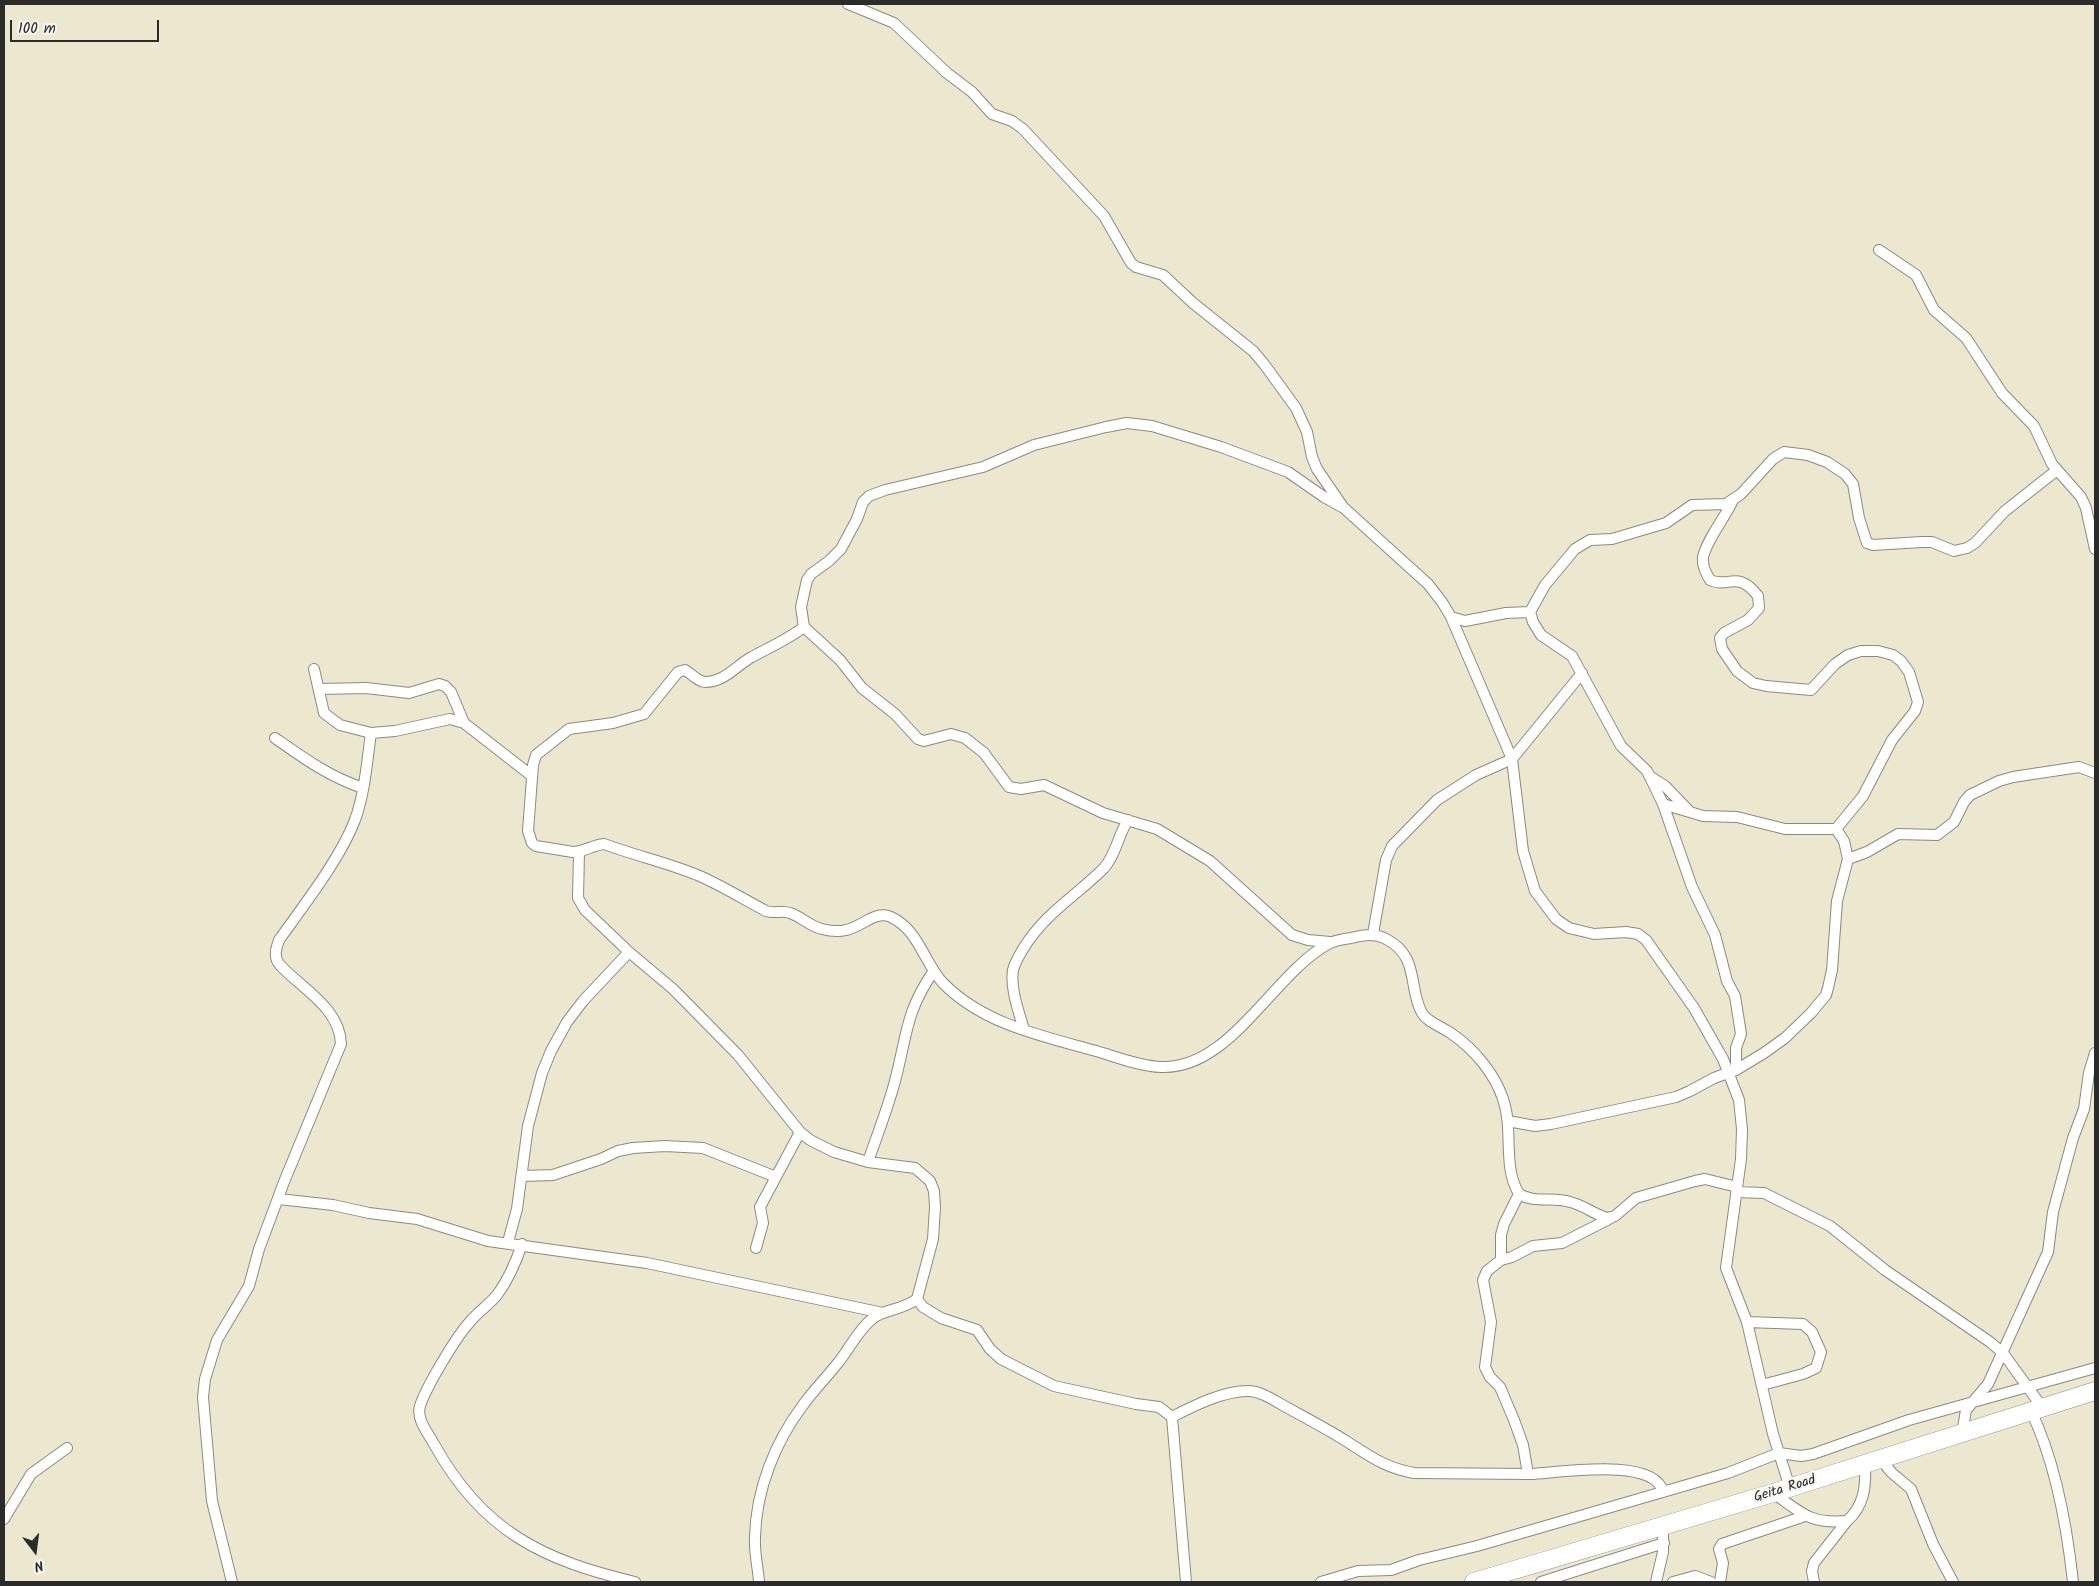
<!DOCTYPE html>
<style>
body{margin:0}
#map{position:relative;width:2099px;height:1586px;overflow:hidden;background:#ece8d0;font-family:Kalam,sans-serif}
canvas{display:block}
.frame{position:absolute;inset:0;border:5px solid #2b2b2b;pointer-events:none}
.north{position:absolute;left:10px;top:1526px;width:50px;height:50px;-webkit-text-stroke:4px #f6f6f2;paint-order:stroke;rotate:165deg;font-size:14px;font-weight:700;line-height:20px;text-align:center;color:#2b2b2b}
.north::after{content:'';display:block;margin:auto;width:18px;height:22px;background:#2b2b2b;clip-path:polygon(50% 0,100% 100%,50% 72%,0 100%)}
.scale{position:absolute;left:10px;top:20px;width:149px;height:22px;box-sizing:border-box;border:2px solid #2b2b2b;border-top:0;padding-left:6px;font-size:15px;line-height:18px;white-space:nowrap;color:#2b2b2b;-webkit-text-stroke:4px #f6f6f2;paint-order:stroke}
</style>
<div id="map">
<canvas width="2099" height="1586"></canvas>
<div class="frame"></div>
<div class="north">N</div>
<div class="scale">100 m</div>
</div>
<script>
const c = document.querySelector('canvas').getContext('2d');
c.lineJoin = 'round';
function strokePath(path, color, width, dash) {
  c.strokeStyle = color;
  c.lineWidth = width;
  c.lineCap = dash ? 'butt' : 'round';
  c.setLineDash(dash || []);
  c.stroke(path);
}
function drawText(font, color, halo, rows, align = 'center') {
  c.font = font + ' Kalam,sans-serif';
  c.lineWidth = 5;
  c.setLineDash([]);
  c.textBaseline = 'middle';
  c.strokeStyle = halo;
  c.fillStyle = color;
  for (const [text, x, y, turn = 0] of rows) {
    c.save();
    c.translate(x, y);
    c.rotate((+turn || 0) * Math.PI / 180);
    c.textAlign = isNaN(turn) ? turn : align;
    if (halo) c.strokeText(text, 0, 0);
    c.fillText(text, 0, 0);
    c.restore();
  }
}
const street = new Path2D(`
 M 848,4 L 894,23 L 947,73 L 972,92 L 992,114 L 1012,121 L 1023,129 L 1104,216 L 1131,263 L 1136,267 L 1163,275 L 1193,303 L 1253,351 L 1264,364 L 1296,408 L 1307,432 L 1312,457 L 1317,469 L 1343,507
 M 1879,250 L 1916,275 L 1934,310 L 1966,338 L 2002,393 L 2034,426 L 2052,464 L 2081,497 L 2086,508 L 2095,549
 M 1733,500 C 1725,518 1707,539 1703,557 C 1702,566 1706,573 1710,580 C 1728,589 1737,569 1758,596 L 1759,608 L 1748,620 L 1724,633 L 1720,638 L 1722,649 L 1737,671 L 1753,683 L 1766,686 L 1811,690 L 1835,664 L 1848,655 L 1861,651 L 1878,651 L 1893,655 L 1901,661 L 1909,672 L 1918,702 L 1915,711 L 1892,740 L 1863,796 L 1836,829
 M 1451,617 L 1465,621 L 1506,613 L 1530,612
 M 804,627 C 787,640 768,648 750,658 C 735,667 724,682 705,682 C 698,682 692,674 685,670 L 678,672 L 644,714 L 613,723 L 569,729 L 536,755 L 533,765 L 528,831 L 532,843 L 536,846 L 573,852 C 584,852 593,845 604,844 C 636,856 670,863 702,877 C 724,887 745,900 766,911 C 774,914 782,910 790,913 C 802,917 809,926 822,929 C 830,931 838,932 846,930 C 862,927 875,910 891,917 C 919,930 924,963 943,983 C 983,1024 1042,1036 1096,1051 C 1117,1057 1139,1066 1161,1067 C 1230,1070 1273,974 1328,944 C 1335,940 1344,939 1351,938 C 1365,935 1374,933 1386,939 C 1420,956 1408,989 1422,1013 C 1428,1023 1443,1027 1452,1034 C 1474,1049 1495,1074 1503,1099 C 1514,1131 1502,1166 1519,1194 C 1536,1204 1552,1196 1570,1202 C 1583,1205 1594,1214 1607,1218 L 1615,1216 L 1636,1198 L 1695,1181 L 1705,1179 L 1737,1187
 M 314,669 L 324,713 L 340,725 L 371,733 L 395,731 L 450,719 L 464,723 L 532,776
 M 319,689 L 366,688 L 409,693 L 439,684 L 445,686 L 451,692 L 464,723
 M 275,738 C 305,759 328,776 363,788
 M 1651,777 L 1665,786 L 1690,812
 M 579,852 L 578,898 L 585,910 L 629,952 L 673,989 L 738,1055 L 800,1132 L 810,1140 L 834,1152 L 868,1162 L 915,1168 L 930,1181 L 934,1191 L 935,1207 L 933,1239 L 917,1299 L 923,1307 L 941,1318 L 977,1330 L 990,1349 L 1001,1359 L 1054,1386 L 1136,1404 L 1159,1407 L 1172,1417 L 1186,1582
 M 1848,859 L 1867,852 L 1898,834 L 1937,835 L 1954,822 L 1964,802 L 1970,795 L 1999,781 L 2013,777 L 2079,767 L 2095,773
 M 1373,934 L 1386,860 L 1392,846 L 1437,800 L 1476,775 L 1512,759 L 1582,673
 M 1330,942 L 1308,940 L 1292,935 L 1210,861 L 1157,829 L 1103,813 L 1044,785 L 1021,789 L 1009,787 L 984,753 L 965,738 L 951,734 L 924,741 L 918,739 L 895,714 L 862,688 L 840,660 L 804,627 L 801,607 L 807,580 L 811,574 L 829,561 L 841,549 L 857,519 L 863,502 L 869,496 L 885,490 L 983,467 L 1034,445 L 1106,427 L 1127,423 L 1152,426 L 1221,447 L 1288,472 L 1324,497 L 1344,508 L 1428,584 L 1442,602 L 1451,617 L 1512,759 L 1523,851 L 1535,891 L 1556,919 L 1569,928 L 1594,934 L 1626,932 L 1638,934 L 1646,940 L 1694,1008 L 1723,1059 L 1739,1100 L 1742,1129 L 1741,1159 L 1726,1268 L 1747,1322 L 1773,1434 L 1790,1488
 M 1024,1030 C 1019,1012 1010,989 1013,970 C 1015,962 1019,956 1023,949 C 1046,912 1075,897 1104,868 C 1116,855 1118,835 1128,820
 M 1736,1070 L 1736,1048 L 1741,1034 L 1735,996 L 1727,981 L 1715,935 L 1692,887 L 1663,804 L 1647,771 L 1621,746 L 1572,656 L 1541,635 L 1533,622 L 1530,612 L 1545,585 L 1575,549 L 1590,540 L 1612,539 L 1666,523 L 1692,505 L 1726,504 L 1741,494 L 1773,459 L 1784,452 L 1808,455 L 1827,462 L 1845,474 L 1853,484 L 1859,518 L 1867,543 L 1873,545 L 1922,542 L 1932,542 L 1954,551 L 1967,548 L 1975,543 L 2005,511 L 2057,470
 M 1508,1121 L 1535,1126 L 1551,1124 L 1676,1097 L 1690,1091 L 1714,1078 L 1736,1070 L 1764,1053 L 1785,1038 L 1811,1013 L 1826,995 L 1828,988 L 1832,970 L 1837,901 L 1848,859 L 1844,841 L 1836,829 L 1785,829 L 1737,817 L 1703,816 L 1663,804
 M 868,1162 C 877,1135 888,1108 895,1081 C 907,1036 905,1013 933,972
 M 522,1176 L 553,1175 L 601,1159 L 618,1151 L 633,1148 L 665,1146 L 703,1148 L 776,1177
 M 1736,1192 L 1764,1193 L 1830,1226 L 1885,1270 L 1990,1342 L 2003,1353 L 2042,1407
 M 1519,1194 L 1504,1224 L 1501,1235 L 1501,1260 L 1487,1271 L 1483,1280 L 1491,1322 L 1485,1367 L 1490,1377 L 1500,1387 L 1514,1420 L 1523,1445 L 1528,1474
 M 279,1199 L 333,1205 L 369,1213 L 417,1219 L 488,1241 L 647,1263 L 883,1313
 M 508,1242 L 517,1209 L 528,1126 L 542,1073 L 551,1051 L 567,1022 L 583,1001 L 629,952
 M 522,1244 C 516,1262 509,1279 497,1295 C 488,1306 476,1313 468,1324 C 455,1339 426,1387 420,1406 C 416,1419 428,1433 434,1444 C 482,1531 542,1560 635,1582
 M 756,1248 L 763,1223 L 760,1207 L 800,1132
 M 1501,1260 L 1512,1257 L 1533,1246 L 1562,1243 L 1611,1218
 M 1747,1322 L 1803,1324 L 1812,1332 L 1821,1352 L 1816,1368 L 1803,1374 L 1762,1385
 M 2031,1411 C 2055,1461 2067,1527 2073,1582
 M 1172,1417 C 1193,1406 1223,1391 1248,1391 C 1261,1391 1275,1401 1286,1407 C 1306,1418 1327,1429 1346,1441 C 1370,1456 1385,1468 1414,1473 C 1453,1473 1491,1474 1530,1474 C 1557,1473 1655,1456 1663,1492
 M 1962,1434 L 1966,1410 L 1988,1384 L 2048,1252 L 2053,1212 L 2073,1138 L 2084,1109 L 2089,1073 L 2095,1053
 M 1881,1460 L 1892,1473 L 1911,1489 L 1933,1544 L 1953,1582
 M 1773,1493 C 1802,1513 1809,1524 1847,1521 C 1864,1506 1866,1487 1865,1465
 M 4,1519 L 31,1474 L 67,1448
 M 232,1582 L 212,1501 L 203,1397 L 205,1379 L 217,1340 L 249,1286 L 259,1249 L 284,1182 L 341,1044 C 340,1008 302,989 280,965 C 273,957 276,949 279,940 C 304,905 340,859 355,820 C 365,792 367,761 371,733
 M 759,1582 C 758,1567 754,1552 755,1537 C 756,1490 775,1442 803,1405 C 813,1391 826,1378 837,1364 C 849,1350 857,1331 872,1319 C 883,1309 901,1311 917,1299
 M 1321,1582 L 1358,1571 L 1391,1570 L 1419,1560 L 1477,1546 L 1728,1473 L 1779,1453 L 1801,1456 L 1813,1454 L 1909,1420 L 2095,1368
 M 1541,1582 L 1664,1543
 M 1656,1582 L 1663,1552 L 1663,1527
 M 1673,1582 L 1695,1576 L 1711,1582
 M 1720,1582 L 1723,1563 L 1719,1549 L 1722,1544 L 1805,1516
 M 1814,1582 L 1812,1571 L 1814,1563 L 1847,1521`);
const highway = new Path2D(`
 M 1474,1582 L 1773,1493 L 2095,1391`);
strokePath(street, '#8c8a7e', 12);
strokePath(highway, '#8c8a7e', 19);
strokePath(street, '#fff', 10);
strokePath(highway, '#fff', 18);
drawText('14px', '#2b2b2b', '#f6f6f2', [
 ["Geita Road",1785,1490,-17]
]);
</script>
